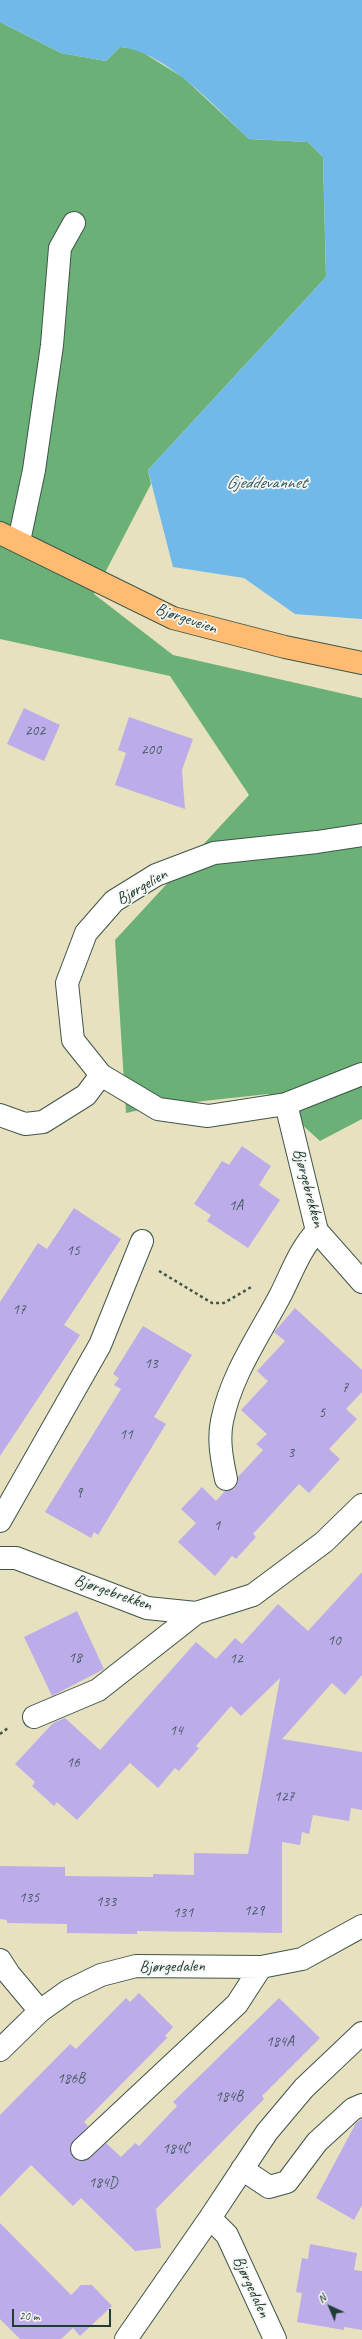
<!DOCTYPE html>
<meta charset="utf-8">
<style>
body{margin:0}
#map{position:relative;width:362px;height:2339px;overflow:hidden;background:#e7e1bf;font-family:Caveat,sans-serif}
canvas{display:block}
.north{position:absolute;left:310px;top:2287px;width:40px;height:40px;-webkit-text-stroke:3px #f6f6f2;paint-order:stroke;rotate:316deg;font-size:11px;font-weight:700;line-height:16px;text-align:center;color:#1f3d34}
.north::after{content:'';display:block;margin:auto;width:14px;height:18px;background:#1f3d34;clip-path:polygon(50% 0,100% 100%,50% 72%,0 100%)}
.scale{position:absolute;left:12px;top:2309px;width:99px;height:18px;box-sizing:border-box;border:2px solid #1f3d34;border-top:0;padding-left:5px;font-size:12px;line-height:14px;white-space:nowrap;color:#1f3d34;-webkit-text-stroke:3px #f6f6f2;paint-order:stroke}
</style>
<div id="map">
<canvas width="362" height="2339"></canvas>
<div class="north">N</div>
<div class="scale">20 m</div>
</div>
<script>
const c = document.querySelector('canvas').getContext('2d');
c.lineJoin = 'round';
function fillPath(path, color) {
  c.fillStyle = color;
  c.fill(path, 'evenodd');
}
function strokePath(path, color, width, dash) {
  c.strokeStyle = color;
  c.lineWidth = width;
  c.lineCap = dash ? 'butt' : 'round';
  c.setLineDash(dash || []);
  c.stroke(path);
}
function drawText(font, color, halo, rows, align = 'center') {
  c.font = font + ' Caveat,sans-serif';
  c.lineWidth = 3.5;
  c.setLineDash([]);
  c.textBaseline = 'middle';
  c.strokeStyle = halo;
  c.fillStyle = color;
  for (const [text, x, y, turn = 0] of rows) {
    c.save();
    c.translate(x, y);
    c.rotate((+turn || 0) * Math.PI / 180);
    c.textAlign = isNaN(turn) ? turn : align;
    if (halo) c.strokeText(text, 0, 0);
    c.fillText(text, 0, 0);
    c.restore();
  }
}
fillPath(new Path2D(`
 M 0,22 L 61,53 L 106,61 L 120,47 L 137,49 L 184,78 L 249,139 L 308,142 L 323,157 L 326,277 L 148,470 L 151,484 L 94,594 L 173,655 L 362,698 L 362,1119 L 320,1141 L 268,1094 L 158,1106 L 126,1113 L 115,940 L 249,795 L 170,676 L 0,639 Z`), '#6bb177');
fillPath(new Path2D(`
 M 0,0 L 362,0 L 362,619 L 295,614 L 244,578 L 173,567 L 148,470 L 326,277 L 323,157 L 308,142 L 249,139 C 216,108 167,52 120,47 L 106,61 L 61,53 L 0,22 Z`), '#70b9e8');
fillPath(new Path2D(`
 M 24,708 L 60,725 L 44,761 L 7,744 Z
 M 129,717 L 193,739 L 182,770 L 185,809 L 115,785 L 126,753 L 118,750 Z
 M 242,1146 L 271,1166 L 259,1185 L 280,1200 L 248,1248 L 207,1221 L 211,1215 L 194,1204 L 222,1161 L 229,1165 Z
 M 74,1208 L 121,1239 L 64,1325 L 80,1335 L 0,1456 L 0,1302 L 38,1243 L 47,1249 Z
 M 295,1308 L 362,1370 L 362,1392 L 346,1409 L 357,1419 L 329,1449 L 340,1459 L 309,1493 L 299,1484 L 253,1534 L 256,1537 L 236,1559 L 232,1556 L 215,1576 L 178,1542 L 196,1523 L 181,1509 L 202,1487 L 216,1501 L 225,1491 L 234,1489 L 238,1483 L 238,1477 L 263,1450 L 256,1444 L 267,1434 L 241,1410 L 268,1381 L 257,1371 L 285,1341 L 274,1332 Z
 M 143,1326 L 192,1355 L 154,1417 L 166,1424 L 98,1535 L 94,1532 L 91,1538 L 45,1512 L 121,1389 L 114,1385 L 119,1378 L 113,1374 Z
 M 362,1572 L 362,1675 L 345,1695 L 332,1683 L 282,1739 L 362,1752 L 362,1810 L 351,1808 L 349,1821 L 313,1815 L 309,1834 L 302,1832 L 300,1845 L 282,1842 L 282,1933 L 137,1931 L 137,1934 L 67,1933 L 67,1924 L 7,1923 L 7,1920 L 0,1919 L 0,1866 L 65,1867 L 65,1876 L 153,1877 L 153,1874 L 194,1875 L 194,1853 L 248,1854 L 280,1678 L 241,1716 L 231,1706 L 196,1746 L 199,1748 L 179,1771 L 175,1768 L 158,1788 L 130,1763 L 77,1820 L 57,1802 L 54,1806 L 32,1786 L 35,1782 L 15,1764 L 53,1723 L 65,1718 L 100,1750 L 196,1642 L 216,1659 L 235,1638 L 242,1644 L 278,1604 L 308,1631 Z
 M 77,1611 L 104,1669 L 52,1696 L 24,1637 Z
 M 139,1993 L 173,2027 L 165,2036 L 167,2038 L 84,2122 L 88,2126 L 70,2146 L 70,2152 L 78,2161 L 84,2161 L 90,2158 L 106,2143 L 121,2157 L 135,2143 L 139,2146 L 177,2106 L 173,2102 L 279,1998 L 320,2038 L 262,2096 L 264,2099 L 156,2209 L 161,2248 L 135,2251 L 81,2198 L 73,2206 L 31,2165 L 0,2197 L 0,2115 L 70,2044 L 76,2049 L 126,1998 L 130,2002 Z
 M 362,2119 L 362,2205 L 354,2220 L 316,2198 L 356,2123 Z
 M 0,2223 L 71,2295 L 81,2285 L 92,2285 L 112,2306 L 80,2336 L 73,2328 L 61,2339 L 20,2339 L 0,2319 Z
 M 310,2244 L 357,2253 L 354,2270 L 362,2271 L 362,2330 L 344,2327 L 344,2330 L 297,2322 L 302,2293 L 296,2292 L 302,2258 L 308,2259 Z`), '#bcadea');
const minor = new Path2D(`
 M 19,541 L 34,470 L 52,345 L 60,248 L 74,223
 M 362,835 L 317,842 L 214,853 L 156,875 L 114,901 L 86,933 L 67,983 L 73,1040 L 101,1075 L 158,1109 L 208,1116 L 286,1104 L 362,1074
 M 286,1104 L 317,1231 L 362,1282
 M 0,1115 L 25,1124 L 43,1122 L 86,1095 L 101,1075
 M 226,1479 C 222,1460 218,1440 222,1421 C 231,1375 259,1336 281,1294 C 292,1272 300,1249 317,1231
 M 0,1521 L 100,1345 L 142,1241
 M 0,1558 L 16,1558 L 147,1608 L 196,1613 L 253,1595 L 324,1542 L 362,1505
 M 34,1717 L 98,1690 L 196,1613
 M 0,1960 L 9,1974 L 40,2011
 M 0,2050 L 40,2011 L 68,1991 L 101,1975 L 136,1966 L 261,1967 L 302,1959 L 362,1926
 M 82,2149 L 237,2004 L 261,1967
 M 242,2169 L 269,2187 L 287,2182 L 317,2142 L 353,2109 L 362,2105
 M 210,2218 L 227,2235 L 275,2339
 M 126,2339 L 210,2218 L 267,2132 L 304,2088 L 362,2033`);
const major = new Path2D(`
 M 0,533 L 173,618 L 285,647 L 362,663`);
strokePath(minor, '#3d5649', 24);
strokePath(major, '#3d5649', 24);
strokePath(new Path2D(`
 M 159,1271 L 212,1303 L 224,1303 L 253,1286
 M 0,1734 L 8,1728`), '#3d5649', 2.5, [3, 3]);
strokePath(minor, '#fff', 22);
strokePath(major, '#ffbb71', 22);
drawText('15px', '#465962', null, [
 ["202",35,731],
 ["200",151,750],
 ["1A",236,1206],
 ["15",73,1251],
 ["17",19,1310],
 ["13",151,1364],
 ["7",345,1388],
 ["5",322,1413],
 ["11",126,1435],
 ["3",291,1453],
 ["9",79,1493],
 ["1",217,1526],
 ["10",334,1641],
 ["18",75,1658],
 ["12",236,1659],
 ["14",176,1731],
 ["16",73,1763],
 ["127",284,1797],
 ["135",29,1898],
 ["133",106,1902],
 ["129",254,1911],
 ["131",183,1913],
 ["184A",280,2042],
 ["186B",71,2079],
 ["184B",229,2097],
 ["184C",176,2149],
 ["184D",103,2183]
]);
drawText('17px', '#1f3d34', '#f6f6f2', [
 ["Bjørgeveien",186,619,19],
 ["Bjørgelien",142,887,-30],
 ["Bjørgebrekken",308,1188,75],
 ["Bjørgebrekken",113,1593,19],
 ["Bjørgedalen",172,1967,-1],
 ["Bjørgedalen",251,2287,65]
]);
drawText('italic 18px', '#335c61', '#f6f6f2', [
 ["Gjeddevannet",266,483]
]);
</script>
